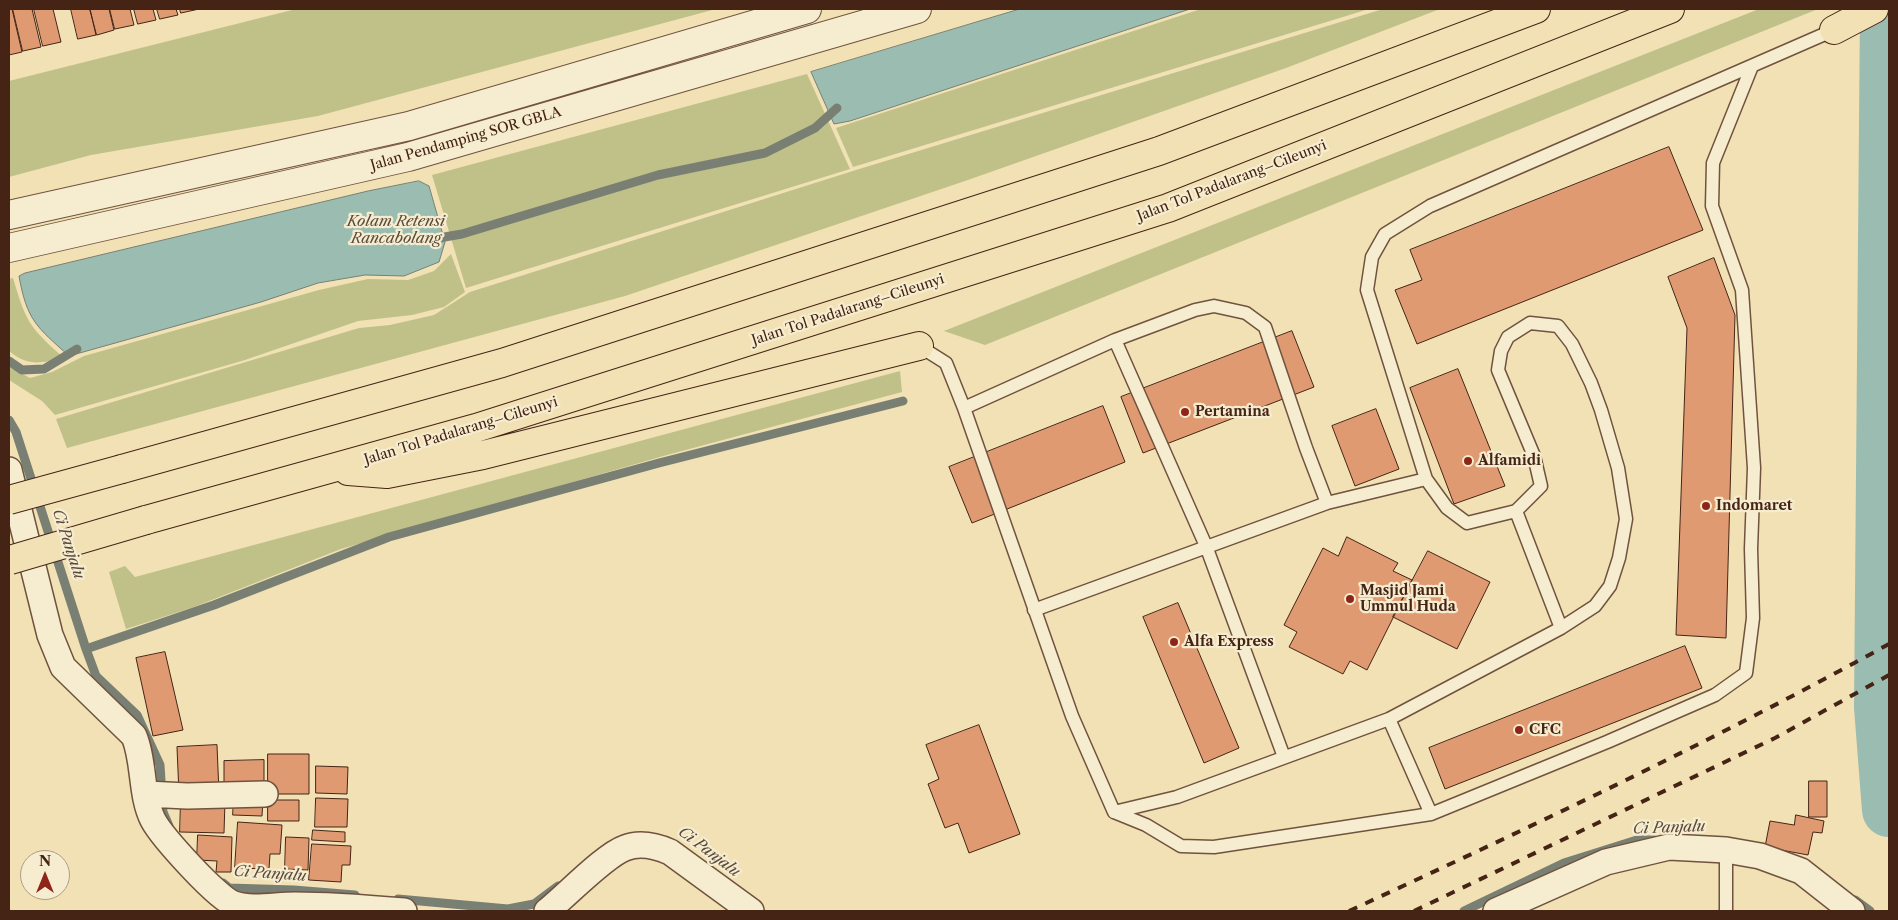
<!DOCTYPE html>
<meta charset="utf-8">
<style>
body{margin:0}
#map{position:relative;width:1898px;height:920px;overflow:hidden;background:#f1e1b5;font-family:"Libre Caslon Text",serif}
canvas{display:block}
.frame{position:absolute;inset:0;border:10px solid #452416;pointer-events:none}
.north{position:absolute;left:20px;top:850px;width:50px;height:50px;box-sizing:border-box;background:#f6eccf;border:1px solid #af9c85;border-radius:50%;rotate:0deg;font-size:14px;font-weight:700;line-height:20px;text-align:center;color:#452416}
.north::after{content:'';display:block;margin:auto;width:18px;height:22px;background:#8f2418;clip-path:polygon(50% 0,100% 100%,50% 72%,0 100%)}
</style>
<div id="map">
<canvas width="1898" height="920"></canvas>
<div class="frame"></div>
<div class="north">N</div>
</div>
<script>
const c = document.querySelector('canvas').getContext('2d');
c.lineJoin = 'round';
function fillPath(path, color) {
  c.fillStyle = color;
  c.fill(path, 'evenodd');
}
function strokePath(path, color, width, dash) {
  c.strokeStyle = color;
  c.lineWidth = width;
  c.lineCap = dash ? 'butt' : 'round';
  c.setLineDash(dash || []);
  c.stroke(path);
}
function drawText(font, color, halo, rows, align = 'center') {
  c.font = font + ' "Libre Caslon Text",serif';
  c.lineWidth = 4.5;
  c.setLineDash([]);
  c.textBaseline = 'middle';
  c.strokeStyle = halo;
  c.fillStyle = color;
  for (const [text, x, y, turn = 0] of rows) {
    c.save();
    c.translate(x, y);
    c.rotate((+turn || 0) * Math.PI / 180);
    c.textAlign = isNaN(turn) ? turn : align;
    if (halo) c.strokeText(text, 0, 0);
    c.fillText(text, 0, 0);
    c.restore();
  }
}
fillPath(new Path2D(`
 M 296,9 L 716,9 L 318,116 L 91,155 L 9,177 L 9,81 Z
 M 1201,9 L 1369,9 L 853,167 L 836,128 Z
 M 1383,9 L 1440,9 L 1286,68 L 965,181 L 625,296 L 67,448 L 56,419 L 359,328 L 390,325 L 434,315 L 470,292 L 856,170 Z
 M 1759,9 L 1818,9 L 985,345 L 944,331 Z
 M 807,74 L 850,169 L 466,288 L 432,175 Z
 M 451,254 L 465,292 L 444,307 L 412,315 L 358,321 L 245,360 L 55,415 L 42,401 L 9,380 L 9,367 L 30,378 L 52,372 L 84,356 L 319,290 L 368,279 L 408,280 L 434,271 Z
 M 13,278 C 26,322 29,327 64,358 C 40,363 29,367 9,351 L 9,279 Z
 M 900,371 L 902,392 L 667,455 L 341,549 L 194,607 L 126,629 L 109,572 L 125,566 L 135,577 Z`), '#c0c189');
const water = new Path2D(`
 M 1020,9 L 1190,9 L 850,121 L 834,124 L 811,72 Z
 M 419,181 L 429,186 L 445,242 L 439,262 L 404,276 L 365,275 L 318,283 L 261,302 L 69,356 C 37,327 27,321 19,276 L 25,273 L 368,191 Z`);
fillPath(water, '#9bbdb1');
strokePath(water, '#798073', 1);
strokePath(new Path2D(`
 M 433,239 L 462,234 L 658,175 L 765,153 L 815,128 L 837,108
 M 9,361 L 22,370 L 44,369 L 77,349
 M 9,420 L 16,432 L 86,649 L 96,676 L 137,715 L 160,765 L 163,812 L 169,826
 M 86,649 L 214,605 L 389,537 L 659,463 L 903,401
 M 223,883 L 229,888 L 294,890 L 355,895
 M 398,899 L 508,909 L 534,904 L 558,886
 M 1855,900 L 1870,911
 M 1464,911 L 1564,863 L 1637,840 L 1654,840`), '#798073', 9);
strokePath(new Path2D(`
 M 1887,9 L 1881,707 L 1889,810`), '#9bbdb1', 54);
const building = new Path2D(`
 M 12,9 L 22,52 L 9,55 L 9,10 Z
 M 13,9 L 32,9 L 41,47 L 23,51 Z
 M 34,9 L 53,9 L 61,42 L 43,46 Z
 M 71,9 L 90,9 L 96,35 L 78,39 Z
 M 90,9 L 109,9 L 114,30 L 97,35 Z
 M 110,9 L 130,9 L 134,25 L 115,29 Z
 M 134,9 L 153,9 L 156,20 L 138,24 Z
 M 157,9 L 176,9 L 178,15 L 160,19 Z
 M 180,9 L 199,9 L 181,13 Z
 M 1669,147 L 1703,230 L 1417,344 L 1395,290 L 1422,280 L 1410,250 Z
 M 1714,258 L 1735,315 L 1726,638 L 1676,635 L 1687,328 L 1668,277 Z
 M 1292,331 L 1314,387 L 1143,453 L 1121,397 Z
 M 1458,369 L 1505,486 L 1454,504 L 1410,388 Z
 M 1103,406 L 1125,462 L 972,523 L 949,467 Z
 M 1376,409 L 1399,469 L 1355,486 L 1332,426 Z
 M 1347,537 L 1398,563 L 1393,571 L 1412,580 L 1367,670 L 1350,661 L 1343,674 L 1289,647 L 1297,632 L 1284,625 L 1323,548 L 1338,556 Z
 M 1428,551 L 1490,582 L 1457,649 L 1393,617 Z
 M 1178,603 L 1239,748 L 1204,763 L 1143,617 Z
 M 1685,646 L 1702,688 L 1445,789 L 1429,748 Z
 M 165,652 L 183,730 L 153,736 L 136,658 Z
 M 979,725 L 1020,834 L 969,853 L 958,823 L 945,828 L 928,784 L 939,779 L 926,745 Z
 M 217,745 L 219,793 L 179,794 L 177,747 Z
 M 268,754 L 309,754 L 309,794 L 268,794 Z
 M 264,760 L 264,787 L 224,788 L 224,761 Z
 M 316,766 L 348,767 L 347,794 L 316,793 Z
 M 1809,781 L 1827,781 L 1827,817 L 1809,817 Z
 M 234,798 L 263,798 L 262,816 L 233,815 Z
 M 316,798 L 348,799 L 347,827 L 315,827 Z
 M 181,799 L 225,800 L 224,833 L 180,832 Z
 M 268,800 L 299,800 L 299,821 L 268,821 Z
 M 1796,815 L 1824,821 L 1822,833 L 1813,832 L 1808,855 L 1765,847 L 1770,821 L 1794,825 Z
 M 238,822 L 282,825 L 280,854 L 270,854 L 269,869 L 235,868 Z
 M 313,830 L 345,832 L 345,842 L 312,840 Z
 M 198,835 L 232,837 L 231,872 L 216,872 L 217,861 L 197,860 Z
 M 286,837 L 309,838 L 308,870 L 285,869 Z
 M 312,844 L 351,846 L 350,865 L 342,865 L 341,882 L 309,880 Z`);
fillPath(building, '#e09a72');
strokePath(building, '#452416', 1);
const service = new Path2D(`
 M 1115,340 L 1206,546 L 1284,757
 M 919,346 L 946,363 L 964,408 L 1072,716 L 1114,812 L 1177,797 L 1389,719 L 1561,628 L 1595,606 L 1610,586 L 1619,558 L 1626,519 L 1618,468 L 1601,410 L 1591,383 L 1572,344 L 1558,326 L 1530,323 L 1508,337 L 1501,351 L 1498,370 L 1534,456 L 1541,486 L 1516,511 L 1467,523 L 1447,508 L 1426,479 L 1367,290 L 1372,257 L 1385,234 L 1430,206 L 1834,30
 M 964,408 L 1115,340 L 1195,310 L 1214,306 L 1246,313 L 1265,327 L 1306,448 L 1327,503
 M 1516,511 L 1561,628
 M 1034,610 L 1327,503 L 1426,479
 M 1389,719 L 1431,814
 M 1114,812 L 1146,825 L 1181,846 L 1214,847 L 1431,814 L 1607,742 L 1715,695 L 1746,673 L 1753,618 L 1751,549 L 1754,468 L 1742,290 L 1712,206 L 1713,163 L 1752,66
 M 1726,911 L 1726,850`);
const minor = new Path2D(`
 M 9,470 L 50,635 L 63,667 L 134,736 C 145,762 140,794 153,820 C 162,837 218,899 234,904 C 252,910 275,905 295,905 C 331,905 368,908 404,911
 M 146,794 L 187,796 L 265,794
 M 547,911 C 566,896 605,855 625,848 C 640,842 656,846 670,852 L 751,911
 M 1496,911 L 1606,862 L 1669,847 L 1726,850 L 1760,856 L 1801,871 L 1852,911`);
const tertiary = new Path2D(`
 M 9,215 L 409,126 L 807,9
 M 9,248 L 408,157 L 917,9`);
const motorway = new Path2D(`
 M 1834,30 L 1874,9
 M 122,469 L 502,363 L 1159,151 L 1536,9
 M 348,471 L 387,474 L 483,455 L 919,346
 M 146,520 L 476,428 L 1168,208 L 1670,9`);
strokePath(service, '#70533e', 15);
strokePath(minor, '#70533e', 28);
strokePath(tertiary, '#70533e', 30);
strokePath(motorway, '#452416', 30);
strokePath(service, '#f6eccf', 12);
strokePath(minor, '#f6eccf', 25);
strokePath(tertiary, '#f6eccf', 28);
strokePath(motorway, '#f1e1b5', 28);
strokePath(new Path2D(`
 M 1349,911 C 1531,827 1713,741 1889,644
 M 1414,911 L 1775,738 L 1889,675`), '#452416', 4, [9, 9]);
const motorwayBridge = new Path2D(`
 M 9,500 L 122,469
 M 10,560 L 146,520`);
strokePath(motorwayBridge, '#452416', 30, []);
strokePath(motorwayBridge, '#f1e1b5', 28);
for (const [x, y, r, color] of [
 [1185,412,5,"#8f2418"],
 [1468,461,5,"#8f2418"],
 [1706,506,5,"#8f2418"],
 [1350,599,5,"#8f2418"],
 [1174,642,5,"#8f2418"],
 [1519,730,5,"#8f2418"]
]) {
  const dot = new Path2D();
  dot.arc(x, y, r, 0, 2 * Math.PI);
  c.fillStyle = color;
  c.fill(dot);
  strokePath(dot, '#f6eccf', 2);
}
drawText('14px', '#452416', '#f6eccf', [
 ["Jalan Pendamping SOR GBLA",466,139,-16],
 ["Jalan Tol Padalarang–Cileunyi",1232,181,-21],
 ["Jalan Tol Padalarang–Cileunyi",848,310,-18],
 ["Jalan Tol Padalarang–Cileunyi",461,431,-17]
]);
drawText('bold 14px', '#452416', '#f6eccf', [
 ["Pertamina",1195,412],
 ["Alfamidi",1478,461],
 ["Indomaret",1716,506],
 ["Masjid Jami",1360,591],
 ["Ummul Huda",1360,607],
 ["Alfa Express",1184,642],
 ["CFC",1529,730]
], 'left');
drawText('italic 15px', '#5a4a3d', '#f6eccf', [
 ["Kolam Retensi",396,222],
 ["Rancabolang",396,239],
 ["Ci Panjalu",68,544,72],
 ["Ci Panjalu",1669,828,-2],
 ["Ci Panjalu",709,852,37],
 ["Ci Panjalu",270,874,4]
]);
</script>
